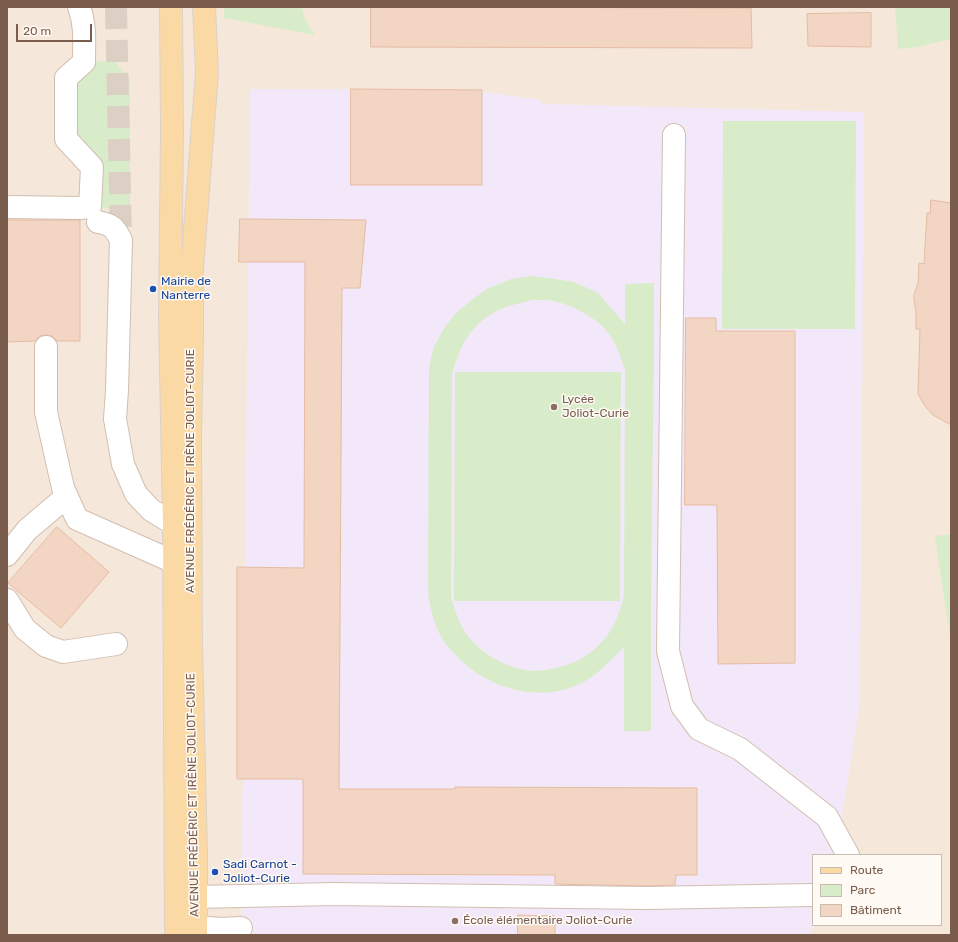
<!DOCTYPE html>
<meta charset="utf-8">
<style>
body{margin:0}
#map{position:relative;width:958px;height:942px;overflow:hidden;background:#fdf6ec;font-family:Rubik,sans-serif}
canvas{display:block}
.frame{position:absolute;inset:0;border:8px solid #7a5c4d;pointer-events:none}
.legend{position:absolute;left:812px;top:854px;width:130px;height:72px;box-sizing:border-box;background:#fffaf3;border:1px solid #cabbb1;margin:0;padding:5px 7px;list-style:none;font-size:12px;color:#7a5c4d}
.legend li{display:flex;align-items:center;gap:8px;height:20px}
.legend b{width:20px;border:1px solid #cabbb1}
.scale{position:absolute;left:16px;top:24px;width:76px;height:18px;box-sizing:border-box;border:2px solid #7a5c4d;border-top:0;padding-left:5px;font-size:12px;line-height:14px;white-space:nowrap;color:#7a5c4d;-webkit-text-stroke:3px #fffaf3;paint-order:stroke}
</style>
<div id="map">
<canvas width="958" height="942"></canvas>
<div class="frame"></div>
<ul class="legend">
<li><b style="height:5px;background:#fbd9a5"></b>Route</li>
<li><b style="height:11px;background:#d8ecc9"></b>Parc</li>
<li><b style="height:11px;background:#f3d5c3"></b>Bâtiment</li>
</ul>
<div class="scale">20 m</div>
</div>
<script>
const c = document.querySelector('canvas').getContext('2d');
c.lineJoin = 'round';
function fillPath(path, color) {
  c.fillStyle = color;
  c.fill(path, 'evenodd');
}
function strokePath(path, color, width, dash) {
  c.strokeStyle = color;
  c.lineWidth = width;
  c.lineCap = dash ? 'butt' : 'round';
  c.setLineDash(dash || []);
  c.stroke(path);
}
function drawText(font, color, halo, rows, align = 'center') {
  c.font = font + ' Rubik,sans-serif';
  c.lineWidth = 3;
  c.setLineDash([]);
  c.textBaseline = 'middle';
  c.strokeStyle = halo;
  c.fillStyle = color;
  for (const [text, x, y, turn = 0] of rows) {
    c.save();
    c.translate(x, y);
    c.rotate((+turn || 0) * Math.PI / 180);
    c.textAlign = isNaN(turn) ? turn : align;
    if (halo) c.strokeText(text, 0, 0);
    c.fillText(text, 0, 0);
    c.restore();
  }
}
fillPath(new Path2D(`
 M 7,7 L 951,7 L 951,935 L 7,935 ZM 813,855 L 941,855 L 941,925 L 813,925 Z`), '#f5e8da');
fillPath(new Path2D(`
 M 250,89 L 471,90 L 541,100 L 541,104 L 864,112 L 860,701 L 836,855 L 813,855 L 813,925 L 815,925 L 811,931 L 811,935 L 241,935 Z`), '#f3e8fa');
fillPath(new Path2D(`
 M 224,7 L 302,7 C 304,18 308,26 315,35 L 224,18 Z
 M 895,7 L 951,7 L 951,39 L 917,47 L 898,49 Z
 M 114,61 L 130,79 L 130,209 L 90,207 L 91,167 L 66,139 L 66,78 L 84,62 Z
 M 723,121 L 856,121 L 855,329 L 722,329 Z
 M 531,276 L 548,278 L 574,282 L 598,293 L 625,324 L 625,284 L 654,283 L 654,349 L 651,601 L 651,731 L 624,731 L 624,647 C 607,663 595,679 572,687 C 531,703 479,684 452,651 C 449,648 446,645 444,642 C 437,631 431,613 429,599 C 428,591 428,583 428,575 L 429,368 L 433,349 L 443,330 L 454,315 L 469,302 L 487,289 L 511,279 ZM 533,300 C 538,300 543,300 548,300 C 567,303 586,312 601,325 C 613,335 621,356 625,371 L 624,596 C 619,615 614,630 600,644 C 588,657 572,665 555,668 C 548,669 541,671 534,671 C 504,669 473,650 460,623 C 456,614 454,606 451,597 L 452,375 C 459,348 470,324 497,311 C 508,305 521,303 533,300 Z
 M 455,372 L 621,372 L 620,601 L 454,601 Z
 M 951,534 L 951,644 L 935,536 Z`), '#d8ecc9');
const building = new Path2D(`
 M 371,7 L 751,8 L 752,48 L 371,47 Z
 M 871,13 L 871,47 L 808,46 L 807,14 Z
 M 351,89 L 482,90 L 482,185 L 351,185 Z
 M 931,200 L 951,203 L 951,425 L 933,415 L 925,406 L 918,394 L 920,329 L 916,329 L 916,312 L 914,300 L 914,295 L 918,283 L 919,263 L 924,264 L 927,213 L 930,213 Z
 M 240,219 L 366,220 L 360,288 L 342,288 L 339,789 L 455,789 L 455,787 L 697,788 L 697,875 L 676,875 L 675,885 L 647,886 L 555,884 L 555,875 L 303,874 L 303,779 L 237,779 L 237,567 L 304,568 L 305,262 L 239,262 Z
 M 7,220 L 80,220 L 80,341 L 57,341 L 52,336 L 46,335 L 39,336 L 35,341 L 7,342 Z
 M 686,318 L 716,318 L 716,331 L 795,331 L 795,663 L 718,664 L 717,505 L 685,505 Z
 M 57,527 L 109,572 L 61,628 L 8,583 Z
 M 518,915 L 555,916 L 555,935 L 518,935 Z`);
fillPath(building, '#f3d5c3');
strokePath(building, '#e6bba3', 1);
strokePath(new Path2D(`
 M 116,7 L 121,240`), '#dcd0c4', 22, [22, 11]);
const minor = new Path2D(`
 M 674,135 L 668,651 L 682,706 L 699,729 L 740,749 L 827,817 L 848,855
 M 7,207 L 80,208 L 90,207 L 92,167 L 66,139 L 66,78 L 84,62 C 84,42 86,26 79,7
 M 98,222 C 113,225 114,227 121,240 L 117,390 L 115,419 L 123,464 L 136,494 L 151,510 L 174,524
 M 46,347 L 46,412 L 63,488 L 77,519 L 174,562
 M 7,555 L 27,530 L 67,496
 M 7,600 L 25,629 L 46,646 L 63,652 L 116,644
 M 196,897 L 333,894 L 647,898 L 813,895
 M 196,927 L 221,929 L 241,928`);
const major = new Path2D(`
 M 171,7 L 172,131 L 170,316 L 174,524 L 176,935
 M 196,935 L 196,853 L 191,644 L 190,434 L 192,338 L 192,269 L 207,72 L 204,7`);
strokePath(minor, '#d1beb0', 24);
strokePath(major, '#dad1cd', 24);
strokePath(minor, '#fff', 22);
strokePath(major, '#fbd9a5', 22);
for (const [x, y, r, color] of [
 [153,289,4,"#1a4fb4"],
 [554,407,4,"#8d6e63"],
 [215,872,4,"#1a4fb4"],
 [455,921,4,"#8d6e63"]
]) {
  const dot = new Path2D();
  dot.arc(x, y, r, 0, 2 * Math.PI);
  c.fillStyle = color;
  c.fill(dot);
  strokePath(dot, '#fffaf3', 1.5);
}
drawText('12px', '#164399', '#fffaf3', [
 ["Mairie de",161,282],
 ["Nanterre",161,296],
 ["Sadi Carnot -",223,865],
 ["Joliot-Curie",223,879]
], 'left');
drawText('12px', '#785e54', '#fffaf3', [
 ["Lycée",562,400],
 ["Joliot-Curie",562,414],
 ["École élémentaire Joliot-Curie",463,921]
], 'left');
drawText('12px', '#7a5c4d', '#fffaf3', [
 ["AVENUE FRÉDÉRIC ET IRÈNE JOLIOT-CURIE",191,471,-90],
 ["AVENUE FRÉDÉRIC ET IRÈNE JOLIOT-CURIE",193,795,-91]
]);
</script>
